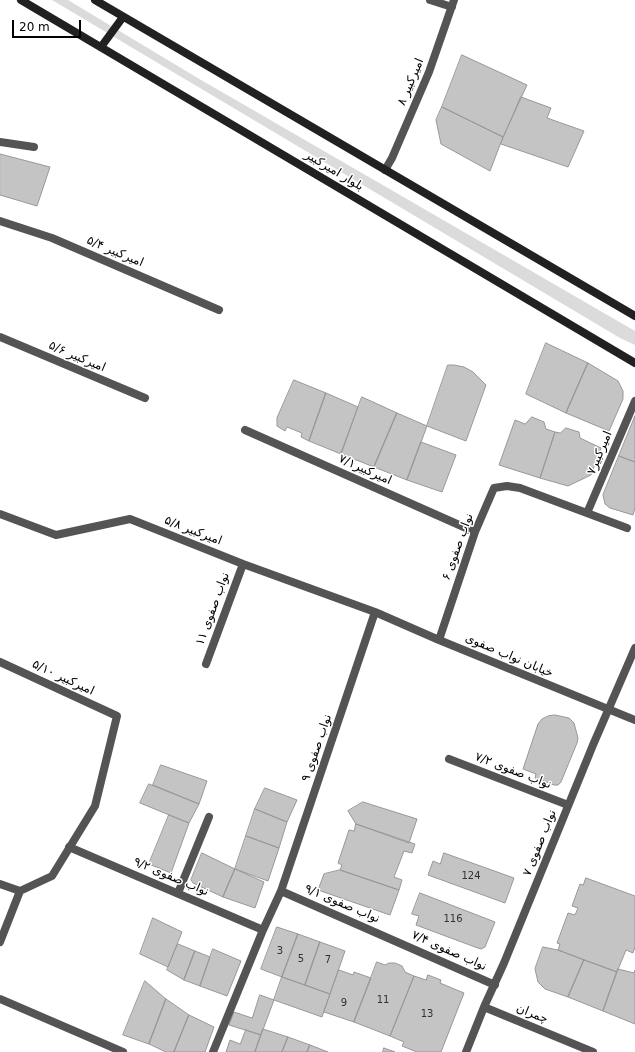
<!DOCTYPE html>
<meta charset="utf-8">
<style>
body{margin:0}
#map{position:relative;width:635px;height:1052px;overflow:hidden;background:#fff;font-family:"DejaVu Sans",sans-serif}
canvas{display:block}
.scale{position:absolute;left:12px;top:20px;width:69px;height:18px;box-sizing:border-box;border:2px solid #000;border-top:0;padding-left:5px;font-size:12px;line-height:14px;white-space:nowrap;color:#000;-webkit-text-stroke:3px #fff;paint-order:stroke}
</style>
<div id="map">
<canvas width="635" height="1052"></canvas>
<div class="scale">20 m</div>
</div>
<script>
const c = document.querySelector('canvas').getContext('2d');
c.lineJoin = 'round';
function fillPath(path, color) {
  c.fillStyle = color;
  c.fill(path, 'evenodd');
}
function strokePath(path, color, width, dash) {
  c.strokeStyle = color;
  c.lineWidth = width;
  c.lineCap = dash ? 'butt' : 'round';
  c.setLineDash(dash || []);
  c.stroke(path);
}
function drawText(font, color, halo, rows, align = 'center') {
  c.font = font + ' "DejaVu Sans","Noto Sans Arabic",sans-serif';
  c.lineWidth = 3;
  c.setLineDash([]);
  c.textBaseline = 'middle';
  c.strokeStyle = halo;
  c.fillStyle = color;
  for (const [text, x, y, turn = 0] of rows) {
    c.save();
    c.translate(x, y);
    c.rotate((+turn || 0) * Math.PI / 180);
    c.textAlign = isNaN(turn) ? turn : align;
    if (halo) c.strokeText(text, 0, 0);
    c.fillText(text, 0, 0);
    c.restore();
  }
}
fillPath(new Path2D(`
 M 52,0 L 68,0 L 196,77 L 635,331 L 635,345 L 620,338 Z`), '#dbdbdb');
const building = new Path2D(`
 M 462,55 L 527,85 L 503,137 L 442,107 Z
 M 521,97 L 551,108 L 547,118 L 584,131 L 568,167 L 501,144 Z
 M 442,107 L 503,137 L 490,171 L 441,144 L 436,120 Z
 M 0,154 L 50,167 L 37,206 L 0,195 Z
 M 546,343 L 588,363 L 566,413 L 526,394 Z
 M 588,363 L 618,381 L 623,391 L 623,399 L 609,431 L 566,413 Z
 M 448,365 L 454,365 L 464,367 L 473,372 L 486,385 L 466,441 L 427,426 Z
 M 294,380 L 326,393 L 309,441 L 301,437 L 302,433 L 287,427 L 285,431 L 277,426 L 277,418 Z
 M 326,393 L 358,407 L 341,454 L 309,441 Z
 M 362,397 L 397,413 L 374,467 L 341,454 Z
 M 397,413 L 427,426 L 407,480 L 374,467 Z
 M 635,416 L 635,462 L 619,456 Z
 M 532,417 L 544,422 L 546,429 L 555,432 L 540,478 L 499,465 L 515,420 L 525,424 Z
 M 566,428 L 579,432 L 580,438 L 601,448 L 591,475 L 568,486 L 540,478 L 555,432 L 560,433 Z
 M 421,442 L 456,455 L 442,492 L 407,480 Z
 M 619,456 L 635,462 L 635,508 L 633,515 L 610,508 L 605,504 L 603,495 Z
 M 555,715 L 569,718 L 574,723 L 578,738 L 577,743 L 561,782 L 558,785 L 554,785 L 535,778 L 536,774 L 523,769 L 538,724 L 542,719 L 548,716 Z
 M 161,765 L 207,781 L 199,804 L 153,785 Z
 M 149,784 L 199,804 L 189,823 L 140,803 Z
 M 265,788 L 297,800 L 287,822 L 255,809 Z
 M 363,802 L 417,819 L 409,843 L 356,824 L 348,811 Z
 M 255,809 L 287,822 L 279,848 L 246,836 Z
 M 169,815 L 189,823 L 171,873 L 149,864 Z
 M 356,824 L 415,844 L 412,853 L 404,851 L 394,877 L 402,880 L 399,890 L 340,870 L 342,865 L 338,863 L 349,830 L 354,831 Z
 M 246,836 L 279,848 L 268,881 L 235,869 Z
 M 202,853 L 235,869 L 223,897 L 193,883 L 191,880 Z
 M 444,853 L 514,878 L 505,903 L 428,875 L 433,861 L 440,864 Z
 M 235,869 L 264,882 L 255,908 L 223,897 Z
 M 340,870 L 399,890 L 390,915 L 318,890 L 324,874 Z
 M 586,878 L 635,896 L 635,947 L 633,953 L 626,950 L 617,972 L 558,950 L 560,944 L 557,943 L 568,913 L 575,915 L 578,908 L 572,906 L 580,884 L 583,885 Z
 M 420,893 L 495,922 L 485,947 L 481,949 L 475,947 L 416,925 L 419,916 L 412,914 Z
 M 153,918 L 182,932 L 168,967 L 140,954 Z
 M 277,927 L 298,934 L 282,977 L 261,969 Z
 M 298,934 L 320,942 L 305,985 L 282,977 Z
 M 320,942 L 345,951 L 330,994 L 305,985 Z
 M 178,944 L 195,951 L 184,980 L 167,970 Z
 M 543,947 L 558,950 L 584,960 L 568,997 L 545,989 L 538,982 L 535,969 Z
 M 213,949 L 241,961 L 227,996 L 200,986 Z
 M 195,951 L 210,957 L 200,986 L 184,980 Z
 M 584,960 L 617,972 L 603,1011 L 568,997 Z
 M 377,962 L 385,965 L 389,963 L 395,963 L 402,966 L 405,972 L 414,976 L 390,1036 L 354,1022 Z
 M 618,969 L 634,973 L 635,970 L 635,1024 L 603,1011 Z
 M 339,970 L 353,975 L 354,972 L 371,978 L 354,1022 L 324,1012 Z
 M 428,975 L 441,980 L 440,983 L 464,993 L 441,1052 L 417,1052 L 402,1046 L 404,1042 L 390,1036 L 414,976 L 426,980 Z
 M 282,977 L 330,994 L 322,1017 L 274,1000 Z
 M 145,981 L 166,999 L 149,1044 L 123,1035 Z
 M 260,995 L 274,1000 L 261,1035 L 229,1025 L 234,1012 L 252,1018 Z
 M 166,999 L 189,1015 L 174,1052 L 166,1052 L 149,1044 Z
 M 189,1015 L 214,1027 L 205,1052 L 174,1052 Z
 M 263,1029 L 288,1037 L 282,1052 L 255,1052 Z
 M 246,1030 L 261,1035 L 255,1052 L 226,1052 L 230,1040 L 240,1044 Z
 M 288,1037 L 310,1045 L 307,1052 L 282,1052 Z
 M 310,1045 L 328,1052 L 307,1052 Z
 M 384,1048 L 395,1052 L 383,1052 Z`);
fillPath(building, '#c4c4c4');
strokePath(building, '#989898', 1);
strokePath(new Path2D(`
 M 178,893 L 209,817`), '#545454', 8);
strokePath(new Path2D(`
 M 430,0 L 452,7
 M 0,142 L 34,147
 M 385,170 L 392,158 L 429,72 L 454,0
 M 0,221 L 52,238 L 219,310
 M 0,337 L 145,398
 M 245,430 L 475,532
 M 587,513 L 635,401
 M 0,514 L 56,535 L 130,519 L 243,564 L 375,612 L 439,640 L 635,720
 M 439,640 L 475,532 L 494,488 L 507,486 L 520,488 L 627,528
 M 0,662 L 117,716 L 95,806 L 52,876 L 20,891 L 0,884
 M 206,664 L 243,564
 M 449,759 L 568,805
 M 69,847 L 263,930
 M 281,891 L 495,985
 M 0,942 L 20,891
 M 0,999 L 123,1052
 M 213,1052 L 263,930 L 281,891 L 375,612
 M 466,1052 L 484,1007
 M 593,1052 L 484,1007 L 504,963 L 593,745 L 635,648`), '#545454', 8);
strokePath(new Path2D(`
 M 21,0 L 635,363
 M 95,0 L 635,316
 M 101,47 L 123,17`), '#212121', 8);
drawText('10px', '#313131', null, [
 ["124",471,876],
 ["116",453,919],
 ["3",280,951],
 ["5",301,959],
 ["7",328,960],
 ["11",383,1000],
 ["9",344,1003],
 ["13",427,1014]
]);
drawText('12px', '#000', '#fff', [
 ["امیرکبیر ۸",411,82,-67],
 ["بلوار امیرکبیر",334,171,31],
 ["امیرکبیر ۵/۴",115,252,23],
 ["امیرکبیر ۵/۶",77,357,23],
 ["امیرکبیر۷",600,453,-67],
 ["امیرکبیر۷/۱",365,470,24],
 ["امیرکبیر ۵/۸",193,531,21],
 ["نواب صفوی ۶",458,547,-70],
 ["نواب صفوی ۱۱",213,609,-70],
 ["خیابان نواب صفوی",509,656,23],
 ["امیرکبیر ۵/۱۰",63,678,25],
 ["نواب صفوی ۹",317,748,-71],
 ["نواب صفوی ۷/۲",513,771,21],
 ["نواب صفوی ۷",540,843,-68],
 ["نواب صفوی ۹/۲",171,877,23],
 ["نواب صفوی ۹/۱",342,904,23],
 ["نواب صفوی ۷/۴",449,951,24],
 ["چمران",532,1014,22]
]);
</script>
